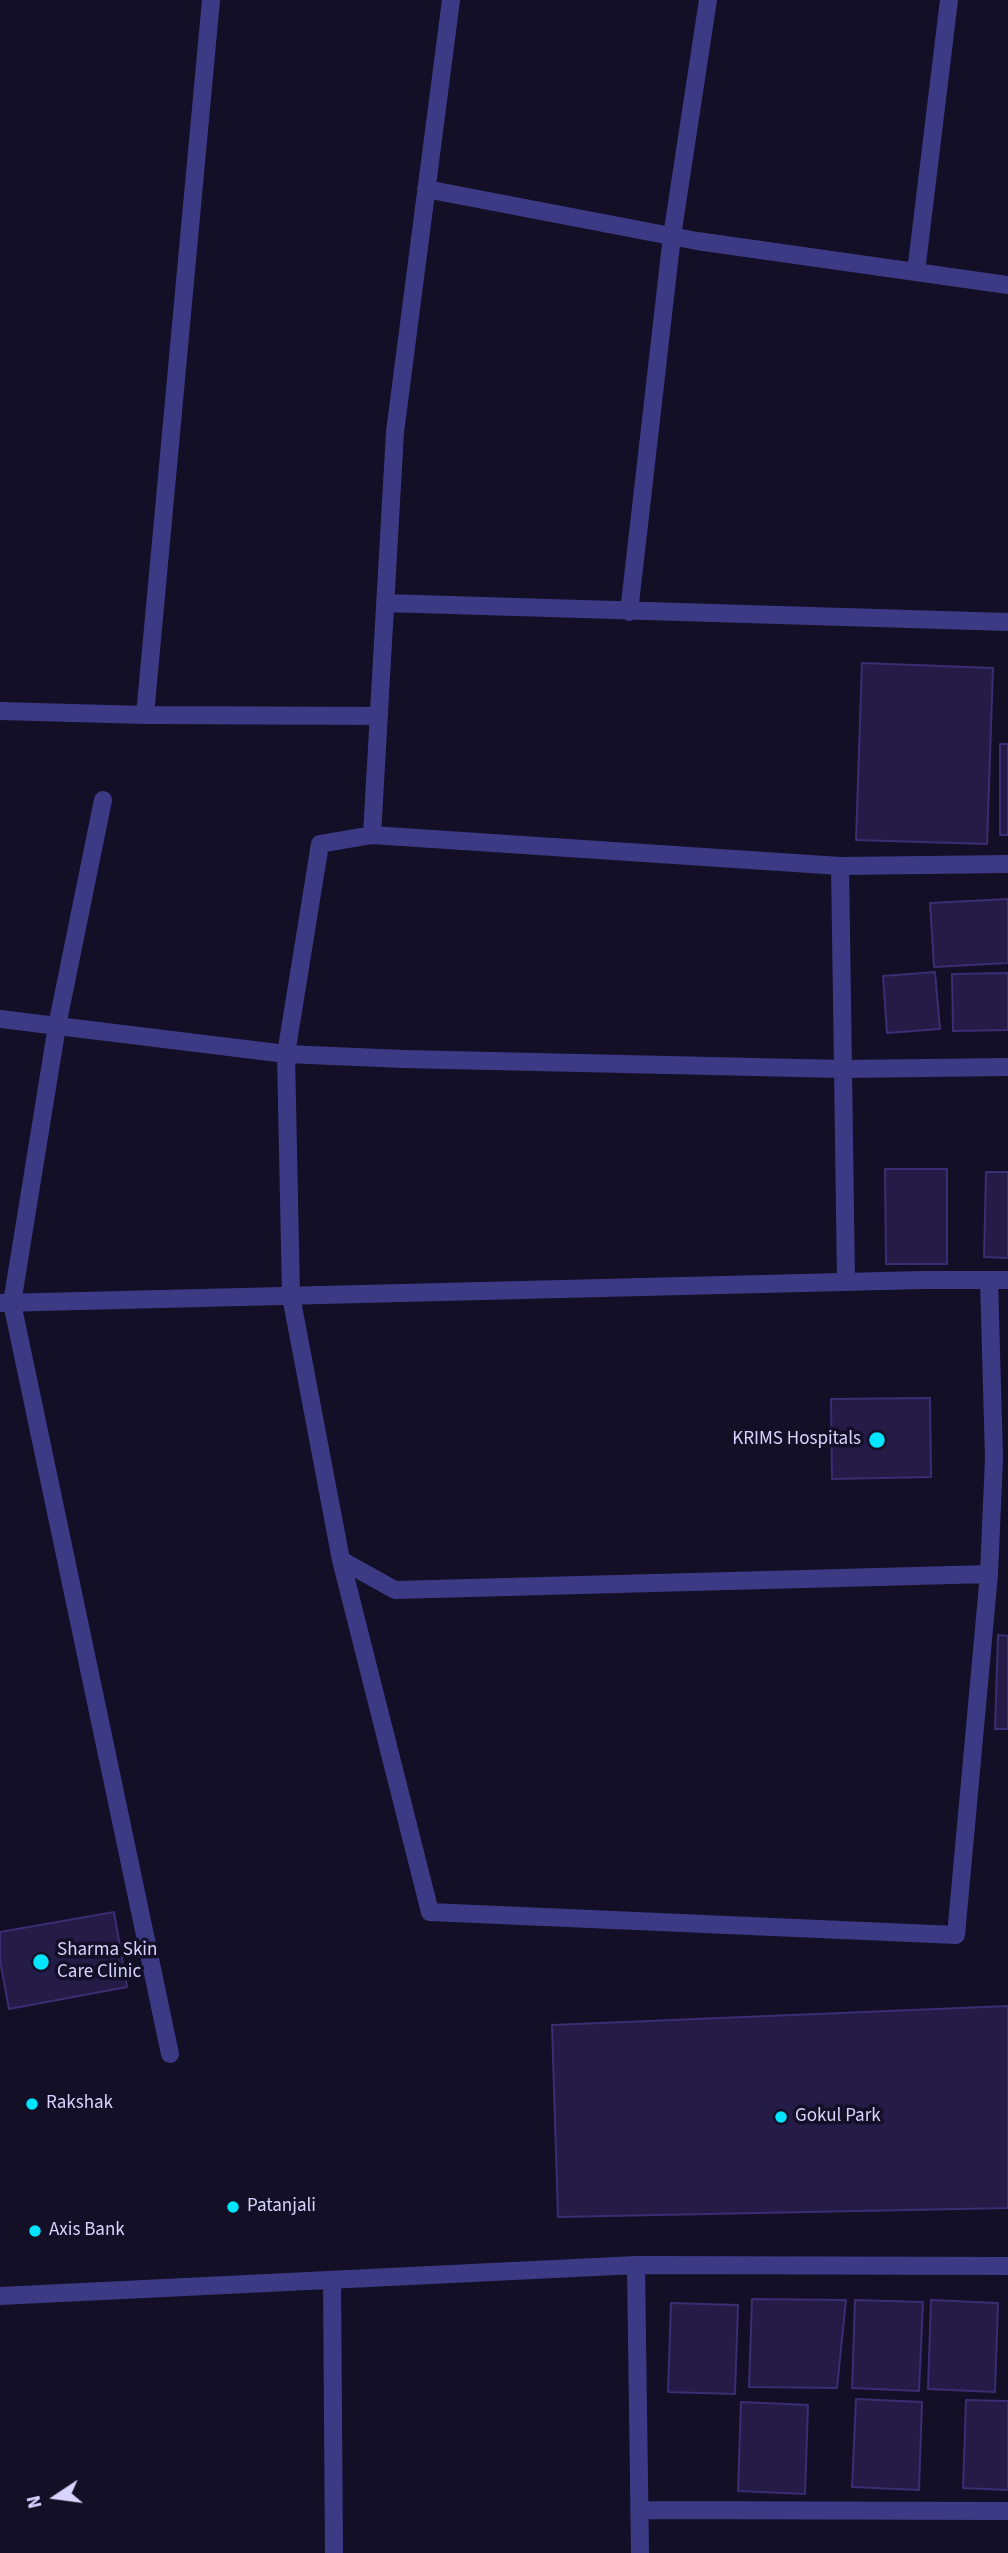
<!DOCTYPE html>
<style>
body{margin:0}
#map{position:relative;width:1008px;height:2553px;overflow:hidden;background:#130f26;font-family:"Source Sans 3",sans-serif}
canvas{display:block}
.north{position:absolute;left:21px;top:2462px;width:70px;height:70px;-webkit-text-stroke:5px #130f26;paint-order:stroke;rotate:257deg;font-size:19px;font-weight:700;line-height:28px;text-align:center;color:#d9d4ff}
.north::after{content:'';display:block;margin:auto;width:24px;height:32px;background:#d9d4ff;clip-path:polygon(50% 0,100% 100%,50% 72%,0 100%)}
</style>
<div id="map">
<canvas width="1008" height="2553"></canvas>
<div class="north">N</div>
</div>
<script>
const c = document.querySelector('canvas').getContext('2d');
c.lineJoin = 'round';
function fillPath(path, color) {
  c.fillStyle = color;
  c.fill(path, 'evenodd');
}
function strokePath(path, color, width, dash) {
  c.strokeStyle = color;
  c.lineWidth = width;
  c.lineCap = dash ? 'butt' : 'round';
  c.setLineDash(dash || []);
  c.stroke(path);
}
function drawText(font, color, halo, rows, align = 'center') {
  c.font = font + ' "Source Sans 3",sans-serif';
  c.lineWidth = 7;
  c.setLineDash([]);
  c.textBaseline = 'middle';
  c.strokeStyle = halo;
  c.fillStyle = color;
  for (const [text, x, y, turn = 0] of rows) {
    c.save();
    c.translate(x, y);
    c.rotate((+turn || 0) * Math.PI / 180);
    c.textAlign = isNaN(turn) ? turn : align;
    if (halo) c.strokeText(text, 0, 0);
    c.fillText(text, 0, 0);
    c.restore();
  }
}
const building = new Path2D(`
 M 862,663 L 993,668 L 987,844 L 856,840 Z
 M 1000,744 L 1008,744 L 1008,835 L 1000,835 Z
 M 1008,899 L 1008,963 L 934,967 L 930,903 Z
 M 935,972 L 940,1029 L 887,1033 L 883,976 Z
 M 1008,973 L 1008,1030 L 953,1031 L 952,974 Z
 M 885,1169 L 947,1169 L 947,1264 L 886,1264 Z
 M 986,1172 L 1008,1172 L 1008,1258 L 984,1257 Z
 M 930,1398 L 931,1477 L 832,1479 L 831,1399 Z
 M 998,1635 L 1008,1636 L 1008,1729 L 995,1729 Z
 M 114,1912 L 127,1987 L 9,2009 L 0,1960 L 0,1932 Z
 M 1008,2006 L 1008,2208 L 558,2217 L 552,2025 Z
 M 752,2299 L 846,2300 L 837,2388 L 749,2387 Z
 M 855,2300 L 923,2302 L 919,2391 L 852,2388 Z
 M 931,2300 L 998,2303 L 995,2392 L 928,2389 Z
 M 671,2303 L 738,2305 L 735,2394 L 668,2392 Z
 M 856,2399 L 922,2402 L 919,2490 L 852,2487 Z
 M 966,2400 L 1008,2401 L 1008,2490 L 963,2488 Z
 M 741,2402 L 808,2405 L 805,2494 L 738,2491 Z`);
fillPath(building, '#241b47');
strokePath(building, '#3b2d73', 2);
strokePath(new Path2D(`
 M 211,0 L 145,715 L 379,716
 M 451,0 L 395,432 L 372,835 L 320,844 L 286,1054 L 291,1296 L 341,1560 L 395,1590 L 989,1574 L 994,1458 L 989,1280
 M 426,189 L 697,241 L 1008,285
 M 916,272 L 949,0
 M 385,603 L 1008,622
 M 629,612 L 672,236 L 708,0
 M 0,711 L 145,715
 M 103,800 L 57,1026 L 12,1303 L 170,2054
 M 372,835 L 840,866 L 1008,864
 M 840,866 L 843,1069 L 1008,1067
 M 0,1019 L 286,1054 L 404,1059 L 843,1069 L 846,1282
 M 0,1303 L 923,1280 L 1008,1280
 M 341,1560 L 430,1912 L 956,1935 L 989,1574
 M 636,2265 L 640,2553
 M 332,2280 L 334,2553
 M 0,2296 L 636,2265 L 1008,2266
 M 639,2510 L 1008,2511`), '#3d3a85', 18);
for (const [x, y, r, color] of [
 [877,1440,9,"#00e5ff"],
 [41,1962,9,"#00e5ff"],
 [32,2104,7,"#00e5ff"],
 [781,2117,7,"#00e5ff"],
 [233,2207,7,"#00e5ff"],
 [35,2231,7,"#00e5ff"]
]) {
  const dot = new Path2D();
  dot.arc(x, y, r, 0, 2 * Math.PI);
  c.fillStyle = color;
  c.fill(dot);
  strokePath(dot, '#130f26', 2.5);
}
drawText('19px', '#d9d4ff', '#130f26', [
 ["KRIMS Hospitals",861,1440,"right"],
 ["Sharma Skin",57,1951],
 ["Care Clinic",57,1973],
 ["Rakshak",46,2104],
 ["Gokul Park",795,2117],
 ["Patanjali",247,2207],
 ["Axis Bank",49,2231]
], 'left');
</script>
